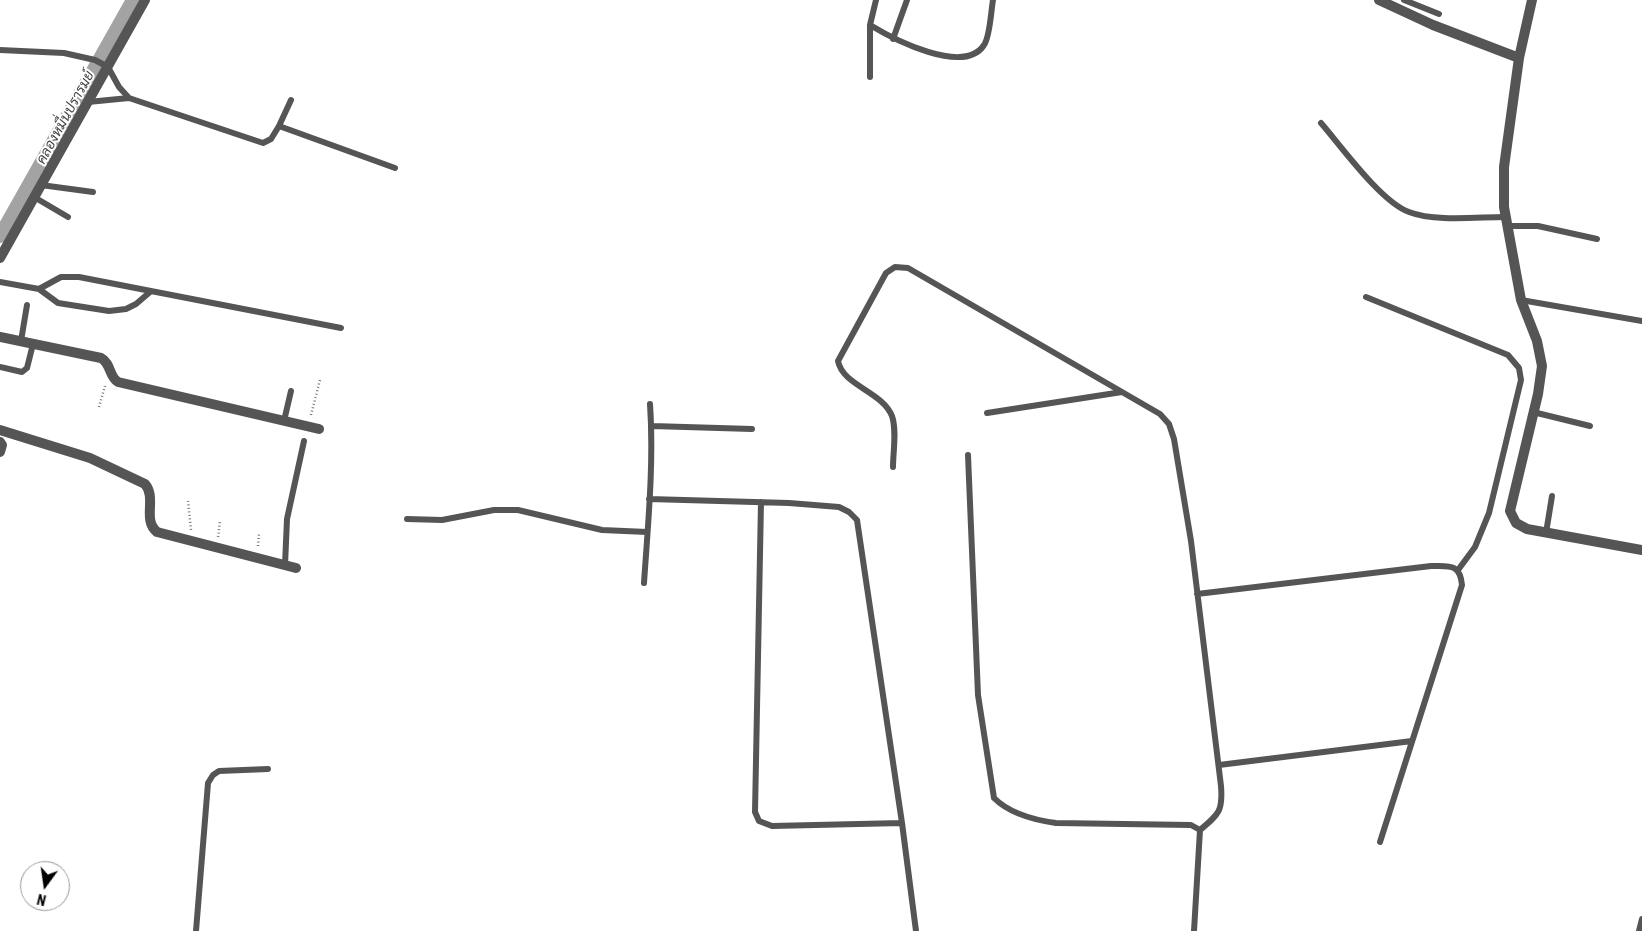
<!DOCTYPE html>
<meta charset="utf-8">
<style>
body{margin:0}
#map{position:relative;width:1642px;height:931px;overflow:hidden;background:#fff;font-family:"Roboto Condensed",sans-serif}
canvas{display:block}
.north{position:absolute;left:20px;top:861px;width:50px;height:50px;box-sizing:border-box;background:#fff;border:1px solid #999;border-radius:50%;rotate:194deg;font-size:14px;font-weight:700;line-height:20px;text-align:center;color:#000}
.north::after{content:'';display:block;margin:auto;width:18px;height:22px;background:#000;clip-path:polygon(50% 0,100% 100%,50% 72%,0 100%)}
</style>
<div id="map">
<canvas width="1642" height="931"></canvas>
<div class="north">N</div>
</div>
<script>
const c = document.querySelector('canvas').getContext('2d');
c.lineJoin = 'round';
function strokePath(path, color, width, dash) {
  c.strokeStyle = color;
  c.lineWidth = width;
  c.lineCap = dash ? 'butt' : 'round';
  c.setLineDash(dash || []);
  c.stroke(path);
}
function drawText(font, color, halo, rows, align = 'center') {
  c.font = font + ' "Roboto Condensed",Sarabun,sans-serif';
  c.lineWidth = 4;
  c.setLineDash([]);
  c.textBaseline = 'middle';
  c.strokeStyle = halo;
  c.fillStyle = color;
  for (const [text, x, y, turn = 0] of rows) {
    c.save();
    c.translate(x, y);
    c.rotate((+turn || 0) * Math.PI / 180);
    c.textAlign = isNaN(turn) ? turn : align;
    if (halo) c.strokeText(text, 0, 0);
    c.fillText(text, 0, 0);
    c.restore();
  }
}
strokePath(new Path2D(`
 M 0,236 L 133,0`), '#a3a3a3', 14);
strokePath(new Path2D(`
 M 99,407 L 105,386
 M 311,415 L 320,380
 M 188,501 L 191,530
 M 218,537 L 220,521
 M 258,546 L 259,533`), '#777', 2.5, [1, 2.5]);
strokePath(new Path2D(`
 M 1404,0 L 1439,14
 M 870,25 C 893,39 964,76 984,45 C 990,37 991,11 993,0
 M 893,39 L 907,0
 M 0,50 L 64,53 L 95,60 L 108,67 L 119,87 L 129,98
 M 870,77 L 870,25 L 876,0
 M 291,100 L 279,126 L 395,168
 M 88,102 L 129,98 L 263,143 L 271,139 L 279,126
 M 1321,123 C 1341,146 1381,202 1409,212 C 1435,222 1477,217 1505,217
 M 41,185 L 93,192
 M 34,197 L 68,217
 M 1507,226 L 1538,226 L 1597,239
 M 0,282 L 39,289 L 61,277 L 79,277 L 341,328
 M 39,289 L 58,303 L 109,311 L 126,309 L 136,304 L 150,292
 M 1366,297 L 1508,355 L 1519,368 L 1521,380 L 1489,513 L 1475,547 L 1458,570
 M 1521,300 L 1642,321
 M 21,341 L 27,305
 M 0,367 L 22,372 L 27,368 L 33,344
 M 1533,412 L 1590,426
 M 987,413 L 1122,392
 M 284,421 L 291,391
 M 652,426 L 752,429
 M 968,455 L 978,695 L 994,798 C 1010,814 1034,820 1056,823 L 1191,825 L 1200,830 L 1194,931
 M 893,467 C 893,452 897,431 892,416 C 882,391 843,386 838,361 L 886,273 L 895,267 L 908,268 L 1160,414 L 1169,424 L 1174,439 L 1191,541 L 1221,786 C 1223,811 1219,814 1200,830
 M 649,499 L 789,503 L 839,507 L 849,512 L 857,520 L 902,823
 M 761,502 L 755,812 L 759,821 L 772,826 L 902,823 L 916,931
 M 407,519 L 442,520 L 494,510 L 518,510 L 602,530 L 647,532
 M 1546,533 L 1552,496
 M 285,565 L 287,519 L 304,441
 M 644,583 C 648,524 654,463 650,404
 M 1197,594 L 1431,566 C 1449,566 1460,563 1462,585 L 1380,842
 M 1219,765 L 1412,741
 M 196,931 L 208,783 L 213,775 L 219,771 L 268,769
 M 1639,931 L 1642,919`), '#555', 6);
strokePath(new Path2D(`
 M 1379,0 L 1433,25 L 1519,58
 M 1532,0 L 1519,58 L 1504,167 L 1504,207 L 1521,300 L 1537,341 L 1542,366 L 1538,394 L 1510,511 L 1516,523 L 1527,529 L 1642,550
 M 0,258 L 145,0
 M 0,337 L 101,358 C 111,363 109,377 118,382 L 319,429
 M 0,430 L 90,458 L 145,484 C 157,498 142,520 157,532 L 296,568
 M 0,442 L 2,445 L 0,452`), '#555', 10);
drawText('italic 14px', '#444', '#fff', [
 ["คลองหมื่นปรารมย์",66,118,-61]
]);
</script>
